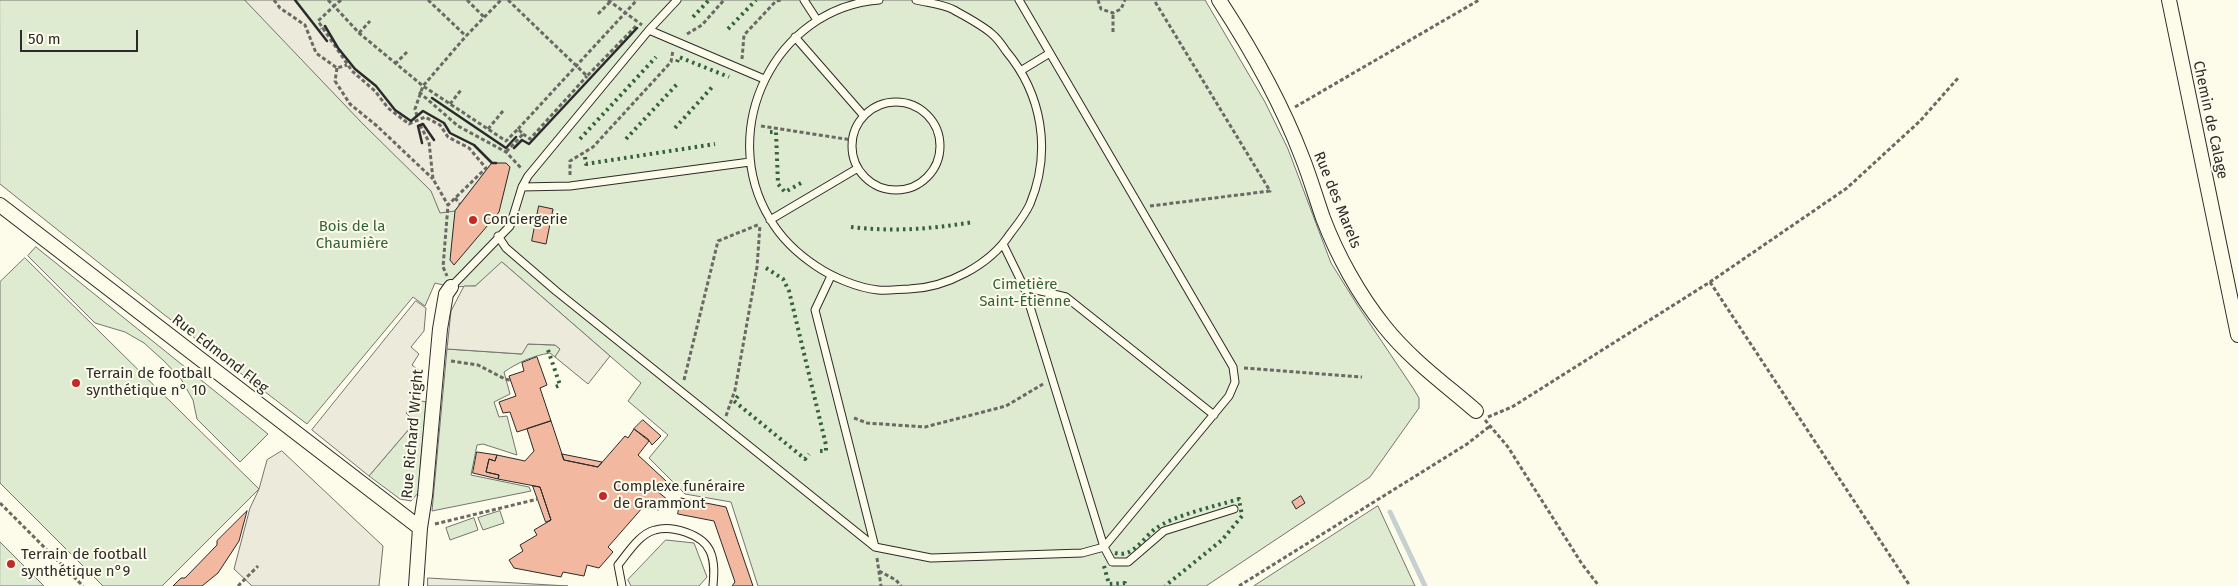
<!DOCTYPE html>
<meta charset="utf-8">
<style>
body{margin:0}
#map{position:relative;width:2238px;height:586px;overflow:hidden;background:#fdfbea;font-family:"Fira Sans",sans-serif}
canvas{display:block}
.scale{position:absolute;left:20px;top:30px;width:118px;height:22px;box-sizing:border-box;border:2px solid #2b2b2b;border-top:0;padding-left:6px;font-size:15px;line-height:18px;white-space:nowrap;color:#2b2b2b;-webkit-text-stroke:4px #fdfbea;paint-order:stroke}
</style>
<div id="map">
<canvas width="2238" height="586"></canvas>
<div class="scale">50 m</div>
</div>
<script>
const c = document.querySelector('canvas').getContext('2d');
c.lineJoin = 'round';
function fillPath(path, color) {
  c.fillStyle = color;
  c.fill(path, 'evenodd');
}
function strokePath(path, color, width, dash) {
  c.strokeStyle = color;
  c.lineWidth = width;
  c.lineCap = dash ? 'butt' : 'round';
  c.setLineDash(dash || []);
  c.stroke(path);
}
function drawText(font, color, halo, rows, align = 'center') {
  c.font = font + ' "Fira Sans",sans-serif';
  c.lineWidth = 4;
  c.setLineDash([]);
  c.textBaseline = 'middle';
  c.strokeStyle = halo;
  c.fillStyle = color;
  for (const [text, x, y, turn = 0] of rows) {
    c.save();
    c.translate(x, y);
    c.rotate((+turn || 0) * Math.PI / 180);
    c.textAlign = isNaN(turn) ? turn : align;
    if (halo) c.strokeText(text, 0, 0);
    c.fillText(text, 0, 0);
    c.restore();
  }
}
const green = new Path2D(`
 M 0,0 L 1205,0 L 1265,102 L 1288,149 L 1331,263 L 1358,306 L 1413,388 L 1419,398 L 1419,408 L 1370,477 L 1206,586 L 758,586 L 731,502 L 685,494 L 649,458 L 668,435 L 628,401 L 641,383 L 503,263 L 475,286 L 451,287 L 435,283 L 425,306 L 413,297 L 307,424 L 162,313 L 0,184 Z
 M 36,247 L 268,434 L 240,462 L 197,419 L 193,400 L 181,379 L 164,361 L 144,343 L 125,332 L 95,323 L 28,256 Z
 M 25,258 L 259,489 L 162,586 L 103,586 L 0,483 L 0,282 Z
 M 526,344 L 555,345 L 561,349 L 555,357 L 550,353 C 532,356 519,362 504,372 L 510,394 L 494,402 L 499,417 L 507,416 L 517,455 L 483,444 L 477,445 L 471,475 L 529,487 L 531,491 L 432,511 L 447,349 L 521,354 Z
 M 418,400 L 426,402 L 418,493 L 411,501 L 400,499 L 369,476 L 415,422 L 404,413 Z
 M 1378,506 L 1415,586 L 1254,586 Z
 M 500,511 L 504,523 L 483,530 L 478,518 Z
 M 474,518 L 478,530 L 450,540 L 446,528 Z
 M 666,540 L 694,543 L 707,577 L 699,586 L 631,586 L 628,580 Z
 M 0,542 L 44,586 L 0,586 Z`);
fillPath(green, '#deebd1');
strokePath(green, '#74746e', 1);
const parking = new Path2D(`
 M 245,0 L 295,0 L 319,30 L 325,26 L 338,48 L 355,69 L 376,86 L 395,110 L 411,121 L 423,111 L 444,123 L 450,133 L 474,145 L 492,163 L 455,211 L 440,213 L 431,191 L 362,123 Z
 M 502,262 L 610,356 L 588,384 L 555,357 L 560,349 L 555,345 L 528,344 L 522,354 L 447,349 L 451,311 L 464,286 L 475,286 Z
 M 416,301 L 426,308 L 424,331 L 411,347 L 419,354 L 412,365 L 421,372 L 418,400 L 406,413 L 415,422 L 369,476 L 312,430 Z
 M 282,451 L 383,546 L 379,586 L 252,586 L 234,569 L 250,508 L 259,489 L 267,460 Z
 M 428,578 L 568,586 L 428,586 Z`);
fillPath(parking, '#eceadb');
strokePath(parking, '#74746e', 1);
strokePath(new Path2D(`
 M 1390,512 L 1425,586`), '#c7d0d0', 5);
const building = new Path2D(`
 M 492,163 L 506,163 L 510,167 L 499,212 L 454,265 L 450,260 L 455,211 Z
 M 539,206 L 553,209 L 546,244 L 532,241 Z
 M 537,357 L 547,385 L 540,388 L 551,421 L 517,432 L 510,412 L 503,413 L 499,402 L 516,396 L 509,376 L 524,371 L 522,363 Z
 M 643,420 L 661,436 L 652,445 L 648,439 L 634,429 Z
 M 551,421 L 564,460 L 598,467 L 625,436 L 628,438 L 634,429 L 649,441 L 638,455 L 666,481 L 657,491 L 668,500 L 659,510 L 643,507 L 608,547 L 613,552 L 599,568 L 587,565 L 584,576 L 563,572 L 561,577 L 514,568 L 509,560 L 523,551 L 520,545 L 537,535 L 534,530 L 551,520 L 540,487 L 498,479 L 499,475 L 486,472 L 489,459 L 495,461 L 497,455 L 525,461 L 534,451 L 527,429 Z
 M 477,452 L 497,455 L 495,461 L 489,459 L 486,472 L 499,475 L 498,479 L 473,473 Z
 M 562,454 L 602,462 L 598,467 L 564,460 Z
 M 533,486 L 540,487 L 551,520 L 546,522 Z
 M 1301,496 L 1305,503 L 1296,509 L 1292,502 Z
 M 681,498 L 726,507 L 753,586 L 732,586 L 735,582 L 714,521 L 678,514 Z
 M 247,511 L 239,541 L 218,573 L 202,586 L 173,586 L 181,578 L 185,578 L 217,545 L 217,541 Z`);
fillPath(building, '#f2b8a0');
strokePath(building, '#2b2b2b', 1);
const service = new Path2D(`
 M 804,0 L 817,20
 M 879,0 C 775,8 716,130 770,219 C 781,238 798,254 816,266 C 832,277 858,288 878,290 C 888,291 899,289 909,289 C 946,288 990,265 1010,234 C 1017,225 1025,215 1030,204 C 1052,151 1042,94 1006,51 C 1002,45 997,38 992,34 C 982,25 966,17 954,10 C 943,4 928,3 916,0
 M 649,30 L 764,79
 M 795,37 L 864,116
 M 1022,70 L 1050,53
 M852 146a44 44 0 1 1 88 0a44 44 0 1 1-88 0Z
 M 522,187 L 570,186 L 750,162
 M 770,220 L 858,168
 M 498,236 L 506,248 L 556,291 L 875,547 L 931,558 L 1082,553 L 1104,547 L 1229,396 L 1235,382 L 1233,367 L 1019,0
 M 1003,244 L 1024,287 L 1104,547 L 1112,562 L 1128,562 L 1164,531 L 1234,509
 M 831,276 L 815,310 L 875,547
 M 451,287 L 510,226 L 522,187 L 528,176 L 649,30 L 677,0
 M 1024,287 L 1066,297 L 1214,415
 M 622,586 L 618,565 C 628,553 639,534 655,530 C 672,525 702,534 710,551 C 715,562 714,575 713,586`);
const minor = new Path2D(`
 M 1219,0 C 1251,49 1281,102 1302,157 C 1310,177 1316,198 1323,218 C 1337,255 1359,295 1384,326 C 1410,359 1445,384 1476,411
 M 2169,0 L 2238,335
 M 0,205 L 420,528
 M 416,586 L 420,528 L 425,496 L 440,329 L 446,294 L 451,287`);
strokePath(service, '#2b2b2b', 9);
strokePath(minor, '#2b2b2b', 16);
strokePath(new Path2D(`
 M 274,0 L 280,8 L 305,25 L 316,53 L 337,68 L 347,65
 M 328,0 L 334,6 L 318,21 L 352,71 L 375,91 L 388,108 L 409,124 L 425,117 L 440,125 L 448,137 L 469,148 L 486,168 L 448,205 L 443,267 L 447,276
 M 341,0 L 334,6 L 359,33 L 423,86 L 466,36 L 501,0
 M 428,0 L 466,36
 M 467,0 L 484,17
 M 508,0 L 587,76 L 636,26
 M 608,0 L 642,25
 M 1098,0 L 1101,9 L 1113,13 L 1121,9 L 1125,0
 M 598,14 L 612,0
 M 1113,32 L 1113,13
 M 359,33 L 370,21
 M 687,34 L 702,25 L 724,0
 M 742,59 L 744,35 L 776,1 L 782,0
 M 395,64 L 407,52
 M 337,68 L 335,81 L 350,104 L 377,126 L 433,179
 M 419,92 L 458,126 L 506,152 L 522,169
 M 450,104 L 461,90
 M 1295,107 L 1479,0
 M 417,116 L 415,109 L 423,86 L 506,141 L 518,129 L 523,134 L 506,152
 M 420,125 L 429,142 L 433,179 L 448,205
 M 761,126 L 852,140
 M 488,129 L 503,111
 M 518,129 L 637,0
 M 523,134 L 530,139 L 587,76
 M 570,175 L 570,161 L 593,147 L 671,62 L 673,50
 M 455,198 L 460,204
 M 1150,206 L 1270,191 L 1154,0
 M 1710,282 L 1910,586
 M 451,361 L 478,365 L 505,379 L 510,380
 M 1244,368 L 1362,377
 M 684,380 L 718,241 L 760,224
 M 726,416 L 735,390 L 757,267 L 760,225
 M 1488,417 L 1512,407 L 1710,282 L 1847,188 L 1920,121 L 1959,77
 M 854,418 L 867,423 L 925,427 L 1006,406 L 1043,384
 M 1485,420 L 1508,447 L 1582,564 L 1599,586
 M 0,503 L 83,586
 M 435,524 L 538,499
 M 877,558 L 881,586
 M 879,571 L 896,580 L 901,586
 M 238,586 L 258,566
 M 1239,586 L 1467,444 L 1490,426`), '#6a6964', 3, [4, 2.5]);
strokePath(service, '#fdfbea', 7);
strokePath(minor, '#fdfbea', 14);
strokePath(new Path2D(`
 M 693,17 L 709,0
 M 728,29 L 756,0
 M 677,62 L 679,57 L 729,77
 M 675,128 L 714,85
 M 770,132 L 776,132 L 778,184 L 785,192 L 803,182
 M 580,139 L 656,57
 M 626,139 L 679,82
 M 585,157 L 586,164 L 715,144
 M 851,227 C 893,232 932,229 973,222
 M 766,268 L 783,279 L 789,291 L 826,445 L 826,451 L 820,451
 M 548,350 L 560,385 L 553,388
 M 738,396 L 734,401 L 805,459 L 809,454
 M 1115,553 C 1133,558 1142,539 1155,529 C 1174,515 1216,506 1239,499 L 1242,516 L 1222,540 L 1165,586
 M 1104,566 L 1109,584 L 1125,583 L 1125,586`), '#34623c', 4, [2.5, 4]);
strokePath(new Path2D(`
 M 295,0 L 327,41
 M 325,26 L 338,48 L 355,69 L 376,86 L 395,110 L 411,121 L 423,111 L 444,123 L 450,133 L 474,145 L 492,163 L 496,163
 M 432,98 L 506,148 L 516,137
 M 422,143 L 418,126 L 423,124 L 434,140
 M 514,148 L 522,140 L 529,144 L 637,28`), '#2b2b2b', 2.5);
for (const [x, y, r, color] of [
 [473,220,5,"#c62828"],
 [76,383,5,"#c62828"],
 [603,496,5,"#c62828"],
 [11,564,5,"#c62828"]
]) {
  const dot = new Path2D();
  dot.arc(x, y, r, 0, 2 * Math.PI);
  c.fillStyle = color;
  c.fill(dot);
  strokePath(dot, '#fdfbea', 2);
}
drawText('15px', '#2b2b2b', '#fdfbea', [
 ["Chemin de Calage",2210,120,78],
 ["Rue des Marels",1337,200,68],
 ["Rue Edmond Fleg",220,354,38],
 ["Rue Richard Wright",413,434,-85]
]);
drawText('15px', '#2b2b2b', '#fdfbea', [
 ["Conciergerie",483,220],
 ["Terrain de football",86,374],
 ["synthétique n° 10",86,391],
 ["Complexe funéraire",613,487],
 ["de Grammont",613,504],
 ["Terrain de football",21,555],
 ["synthétique n°9",21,572]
], 'left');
drawText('15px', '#34623c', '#fdfbea', [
 ["Bois de la",352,227],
 ["Chaumière",352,244],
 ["Cimetière",1025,285],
 ["Saint-Étienne",1025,302]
]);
</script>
